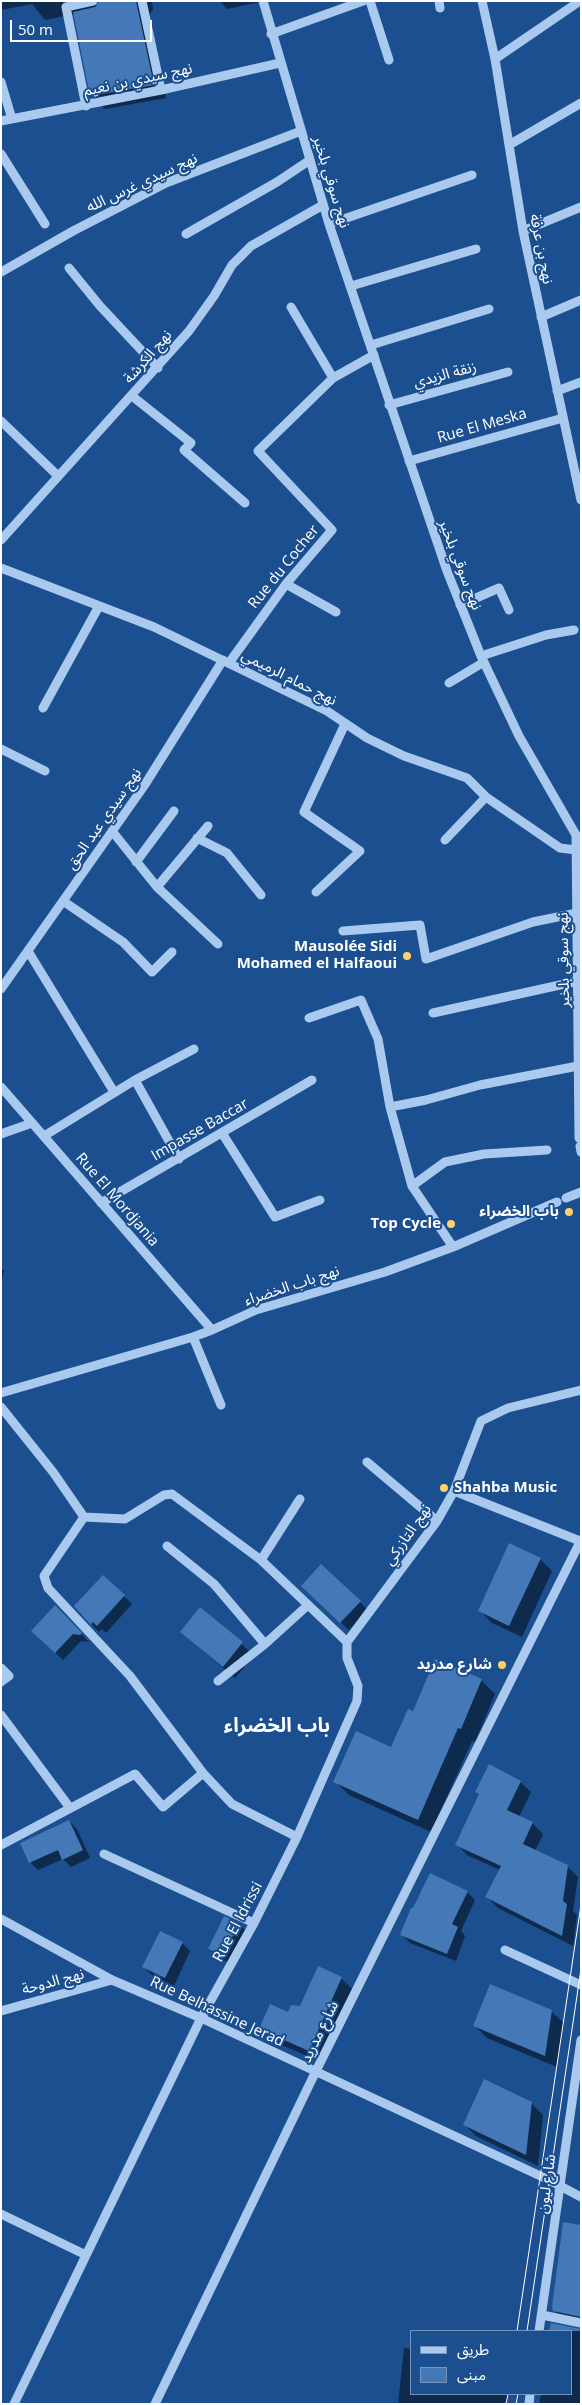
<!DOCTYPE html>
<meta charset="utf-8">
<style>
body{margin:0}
#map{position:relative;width:582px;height:2405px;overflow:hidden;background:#1b4f8f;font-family:"Open Sans","Noto Sans Arabic",sans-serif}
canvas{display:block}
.frame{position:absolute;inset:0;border:2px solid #fff;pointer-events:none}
.legend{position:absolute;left:410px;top:2330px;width:162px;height:65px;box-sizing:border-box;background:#1b4f8f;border:1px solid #7695bc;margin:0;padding:6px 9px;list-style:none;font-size:15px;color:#fff}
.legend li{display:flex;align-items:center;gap:10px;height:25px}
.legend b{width:25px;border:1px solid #7695bc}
.scale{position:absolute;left:10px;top:20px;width:142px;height:22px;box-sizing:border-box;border:2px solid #fff;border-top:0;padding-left:6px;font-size:15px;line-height:18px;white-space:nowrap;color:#fff;-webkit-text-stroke:4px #1b4f8f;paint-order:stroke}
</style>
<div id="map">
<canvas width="582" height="2405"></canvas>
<div class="frame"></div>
<ul class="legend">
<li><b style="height:6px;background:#a9c9ee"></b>طريق</li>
<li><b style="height:14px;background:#4478b7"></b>مبنى</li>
</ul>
<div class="scale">50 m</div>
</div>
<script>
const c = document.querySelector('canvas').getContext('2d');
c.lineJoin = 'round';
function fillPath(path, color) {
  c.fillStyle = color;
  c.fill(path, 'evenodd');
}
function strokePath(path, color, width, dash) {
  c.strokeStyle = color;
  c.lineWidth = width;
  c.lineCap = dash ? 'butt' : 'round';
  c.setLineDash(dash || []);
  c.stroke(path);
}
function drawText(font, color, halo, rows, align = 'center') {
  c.font = font + ' "Open Sans","Noto Sans Arabic",sans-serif';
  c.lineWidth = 4;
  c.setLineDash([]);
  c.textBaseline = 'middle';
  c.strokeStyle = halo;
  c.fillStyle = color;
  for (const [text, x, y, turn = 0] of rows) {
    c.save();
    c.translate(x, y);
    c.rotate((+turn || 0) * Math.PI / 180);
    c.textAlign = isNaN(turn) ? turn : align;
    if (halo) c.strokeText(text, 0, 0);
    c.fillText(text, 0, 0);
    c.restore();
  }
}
fillPath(new Path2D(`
 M 1,1 L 154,1 L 152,2 L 153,9 L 149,16 L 166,98 L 105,109 L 92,96 L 75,14 L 45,20 L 32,4 L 1,10 Z
 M 220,1 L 265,1 L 227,9 Z
 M 1,1268 L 4,1271 L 1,1281 Z
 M 540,1559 L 552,1571 L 522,1637 L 492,1623 L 480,1611 Z
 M 103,1576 L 132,1604 L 106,1633 L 102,1629 L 99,1632 L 91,1624 Z
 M 310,1594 L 360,1602 L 368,1610 L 349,1630 Z
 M 200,1609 L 254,1655 L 235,1678 L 181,1632 Z
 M 63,1615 L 89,1642 L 81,1641 L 63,1660 L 33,1631 Z
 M 481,1680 L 495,1694 L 475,1742 L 472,1741 L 431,1832 L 349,1795 L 335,1781 L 392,1749 L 413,1713 Z
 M 520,1782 L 531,1792 L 519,1817 L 532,1823 L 543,1834 L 535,1851 L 567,1866 L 578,1877 L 573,1911 L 577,1915 L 573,1946 L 498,1908 L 487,1897 L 500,1870 L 467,1855 L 457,1844 Z
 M 69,1821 L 77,1829 L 90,1858 L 71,1867 L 63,1859 L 38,1870 L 30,1862 Z
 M 467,1892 L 475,1900 L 461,1931 L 465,1936 L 456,1961 L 410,1943 L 402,1935 Z
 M 224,1918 L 239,1924 L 247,1932 L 232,1964 L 217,1957 L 209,1949 Z
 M 182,1943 L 190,1951 L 174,1986 L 152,1975 L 144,1967 Z
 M 341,1978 L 353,1990 L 321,2062 L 272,2041 L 260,2029 L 301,2007 Z
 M 551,2011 L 564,2023 L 557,2067 L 487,2038 L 475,2026 Z
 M 531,2103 L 543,2115 L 538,2166 L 476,2136 L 464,2124 Z
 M 581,2226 L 581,2325 L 566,2322 L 554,2310 Z
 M 552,2325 L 581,2330 L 581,2404 L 539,2404 L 541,2394 L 571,2394 L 571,2331 L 551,2331 Z
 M 404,2348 L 411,2349 L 411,2394 L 508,2394 L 506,2404 L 398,2404 Z`), '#0007');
fillPath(new Path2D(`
 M 99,1 L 136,1 L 154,85 L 90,96 L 73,12 L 95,7 Z
 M 509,1543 L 541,1558 L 509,1626 L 478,1611 Z
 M 321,1564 L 361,1601 L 340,1623 L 301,1586 Z
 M 103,1575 L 125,1595 L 97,1626 L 93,1622 L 91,1625 L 74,1606 Z
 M 55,1605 L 82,1633 L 80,1635 L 73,1634 L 55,1653 L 31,1631 Z
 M 200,1607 L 243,1642 L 223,1667 L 180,1632 Z
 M 435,1659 L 482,1679 L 461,1729 L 458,1728 L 418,1820 L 333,1782 L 356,1731 L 391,1747 L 408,1709 L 413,1711 Z
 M 489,1764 L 521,1781 L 507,1810 L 533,1822 L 523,1844 L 568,1865 L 563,1901 L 567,1904 L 562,1936 L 485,1897 L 501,1866 L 455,1845 L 479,1794 L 475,1792 Z
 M 69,1820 L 83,1850 L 62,1860 L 58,1850 L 29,1863 L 20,1843 Z
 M 430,1873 L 468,1891 L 452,1924 L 458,1927 L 447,1954 L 400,1935 L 411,1908 L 413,1908 Z
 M 224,1916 L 239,1923 L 223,1956 L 208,1949 Z
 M 160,1931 L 183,1942 L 165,1978 L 142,1967 Z
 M 318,1966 L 342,1977 L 309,2051 L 259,2029 L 270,2004 L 288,2012 L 291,2005 L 300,2006 Z
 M 490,1984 L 552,2010 L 545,2056 L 473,2026 Z
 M 484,2079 L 532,2102 L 526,2155 L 463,2125 Z
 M 563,2222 L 581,2225 L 581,2317 L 553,2311 L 552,2307 Z
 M 551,2323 L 581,2329 L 581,2331 L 549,2331 Z`), '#4478b7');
strokePath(new Path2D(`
 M 142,1 L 161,90
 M 263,1 L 329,224 L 447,571 L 481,656 L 519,736 L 576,835 L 579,1138
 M 370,1 L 389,60
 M 439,1 L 440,8
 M 482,1 L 495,59 L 523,231 L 581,500
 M 271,34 L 363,1
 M 495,59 L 580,1
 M 1,82 L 12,119
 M 86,106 L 66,7 L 93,1
 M 1,121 L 161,90 L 280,63
 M 509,145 L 581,103
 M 1,154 L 45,224
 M 329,224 L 472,175
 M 523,231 L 581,207
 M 186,234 L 277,182 L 310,160
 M 69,268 L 100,306 L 158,368
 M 1,272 L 73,231 L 166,183 L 301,131
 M 351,286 L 476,249
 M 291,307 L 333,378
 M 541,317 L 581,300
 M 371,345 L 489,309
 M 557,391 L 581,382
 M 132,396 L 191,443 L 184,450 L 245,503
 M 389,405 L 508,372
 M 1,421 L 57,475
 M 409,461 L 563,418
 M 1,540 L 189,331 L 214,296 L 232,265 L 251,246 L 323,205
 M 1,568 L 154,627 L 327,711 L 367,738 L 404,756 L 467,778 L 486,797 L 560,848 L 576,850
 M 286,584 L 336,612
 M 460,605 L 499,588 L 509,610
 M 481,656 L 546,635 L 574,630
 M 229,663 L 286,584 L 332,530 L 258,451 L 333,378 L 374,355
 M 449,683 L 484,662
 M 43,708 L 99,606
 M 1,749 L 45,771
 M 112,831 L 157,887 L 218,944
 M 197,838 L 227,853 L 261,895
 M 445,840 L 486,797
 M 136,862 L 174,811
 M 157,887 L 208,826
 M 316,892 L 360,851 L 304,812 L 345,724
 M 63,901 L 123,942 L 152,972 L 172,952
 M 343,931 L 420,925 L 426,959 L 533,922 L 577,913
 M 28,951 L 114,1092
 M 1,989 L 144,786 L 223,660
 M 433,1013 L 578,981
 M 309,1018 L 361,1000 L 378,1039 L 390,1107 L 412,1186 L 453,1247
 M 135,1080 L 179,1159
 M 1,1087 L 212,1330
 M 390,1107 L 426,1100 L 480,1085 L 578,1066
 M 222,1133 L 275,1217 L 320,1200
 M 1,1134 L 32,1123
 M 44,1136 L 135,1080 L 194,1049
 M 580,1146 L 581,1152
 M 412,1186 L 445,1162 L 484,1154 L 547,1150
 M 566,1198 L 581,1192
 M 101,1203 L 312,1080
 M 193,1337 L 221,1405
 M 1,1393 L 193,1337 L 212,1330 L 256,1310 L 385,1272 L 453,1247 L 557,1202
 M 1,1407 L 53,1472 L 84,1517 L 44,1576 L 48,1588 L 130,1676 L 203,1773
 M 367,1462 L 437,1521
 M 454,1491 L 580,1541
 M 84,1517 L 125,1519 L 164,1495 L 172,1494 L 261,1560 L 347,1642
 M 167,1546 L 214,1584 L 265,1644
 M 261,1560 L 300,1499
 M 1,1668 L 9,1676 L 1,1682
 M 218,1681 L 265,1644 L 308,1605
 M 1,1715 L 70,1808
 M 1,1845 L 135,1774 L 163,1807 L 203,1773 L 232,1804 L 297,1837
 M 104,1854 L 254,1923
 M 1,1919 L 112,1980 L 201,2018 L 549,2180 L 581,2197
 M 505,1950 L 581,1985
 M 1,2011 L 112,1980
 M 1,2214 L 86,2255
 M 542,2315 L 581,2323
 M 539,2331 L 581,2040
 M 14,2404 L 201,2018 L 254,1923 L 297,1837 L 357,1701 L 358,1686 L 347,1658 L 347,1642 L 437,1521 L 454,1491 L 481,1421 L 508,1408 L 581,1390
 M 155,2404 L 315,2073 L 581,1540
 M 529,2404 L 530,2394`), '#a9c9ee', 9);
strokePath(new Path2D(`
 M 517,2331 L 581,1905
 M 527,2331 L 581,1969
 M 506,2404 L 508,2394
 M 516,2404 L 518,2394`), '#fff', 1);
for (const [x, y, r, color] of [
 [407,956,5,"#ffd166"],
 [569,1212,5,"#ffd166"],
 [451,1224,5,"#ffd166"],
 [444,1488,5,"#ffd166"],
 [502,1665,5,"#ffd166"]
]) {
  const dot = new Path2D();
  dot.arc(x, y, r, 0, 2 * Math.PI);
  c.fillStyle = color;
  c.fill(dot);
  strokePath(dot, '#1b4f8f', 2);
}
drawText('15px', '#fff', '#1b4f8f', [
 ["نهج سيدي بن نعيم",138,80,-12],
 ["نهج سوقي بلخير",331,182,73],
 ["نهج سيدي غرس الله",142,183,-25],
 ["نهج بن عرفة",541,249,79],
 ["نهج الكرشة",148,357,-49],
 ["زنقة الزيدي",445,375,-15],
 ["Rue El Meska",482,426,-16],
 ["نهج سوقي بلخير",460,565,69],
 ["Rue du Cocher",284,567,-51],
 ["نهج حمام الرميمي",289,678,27],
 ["نهج سيدي عبد الحق",104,819,-55],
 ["نهج سوقي بلخير",564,960,-91],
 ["Impasse Baccar",200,1130,-30],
 ["Rue El Mordjania",117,1200,49],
 ["نهج باب الخضراء",292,1286,-18],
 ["نهج التازركي",408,1535,-55],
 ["Rue El Idrissi",238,1922,-62],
 ["نهج الدوحة",53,1982,-15],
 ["Rue Belhassine Jerad",217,2012,25],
 ["شارع مدريد",320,2032,-64],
 ["شارع ليون",547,2184,-82]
]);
drawText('bold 15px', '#fff', '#1b4f8f', [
 ["Mausolée Sidi",397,947],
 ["Mohamed el Halfaoui",397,964],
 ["باب الخضراء",559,1212],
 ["Top Cycle",441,1224],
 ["Shahba Music",454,1488,"left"],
 ["شارع مدريد",492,1665]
], 'right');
drawText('bold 20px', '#fff', '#1b4f8f', [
 ["باب الخضراء",277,1726]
]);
</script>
